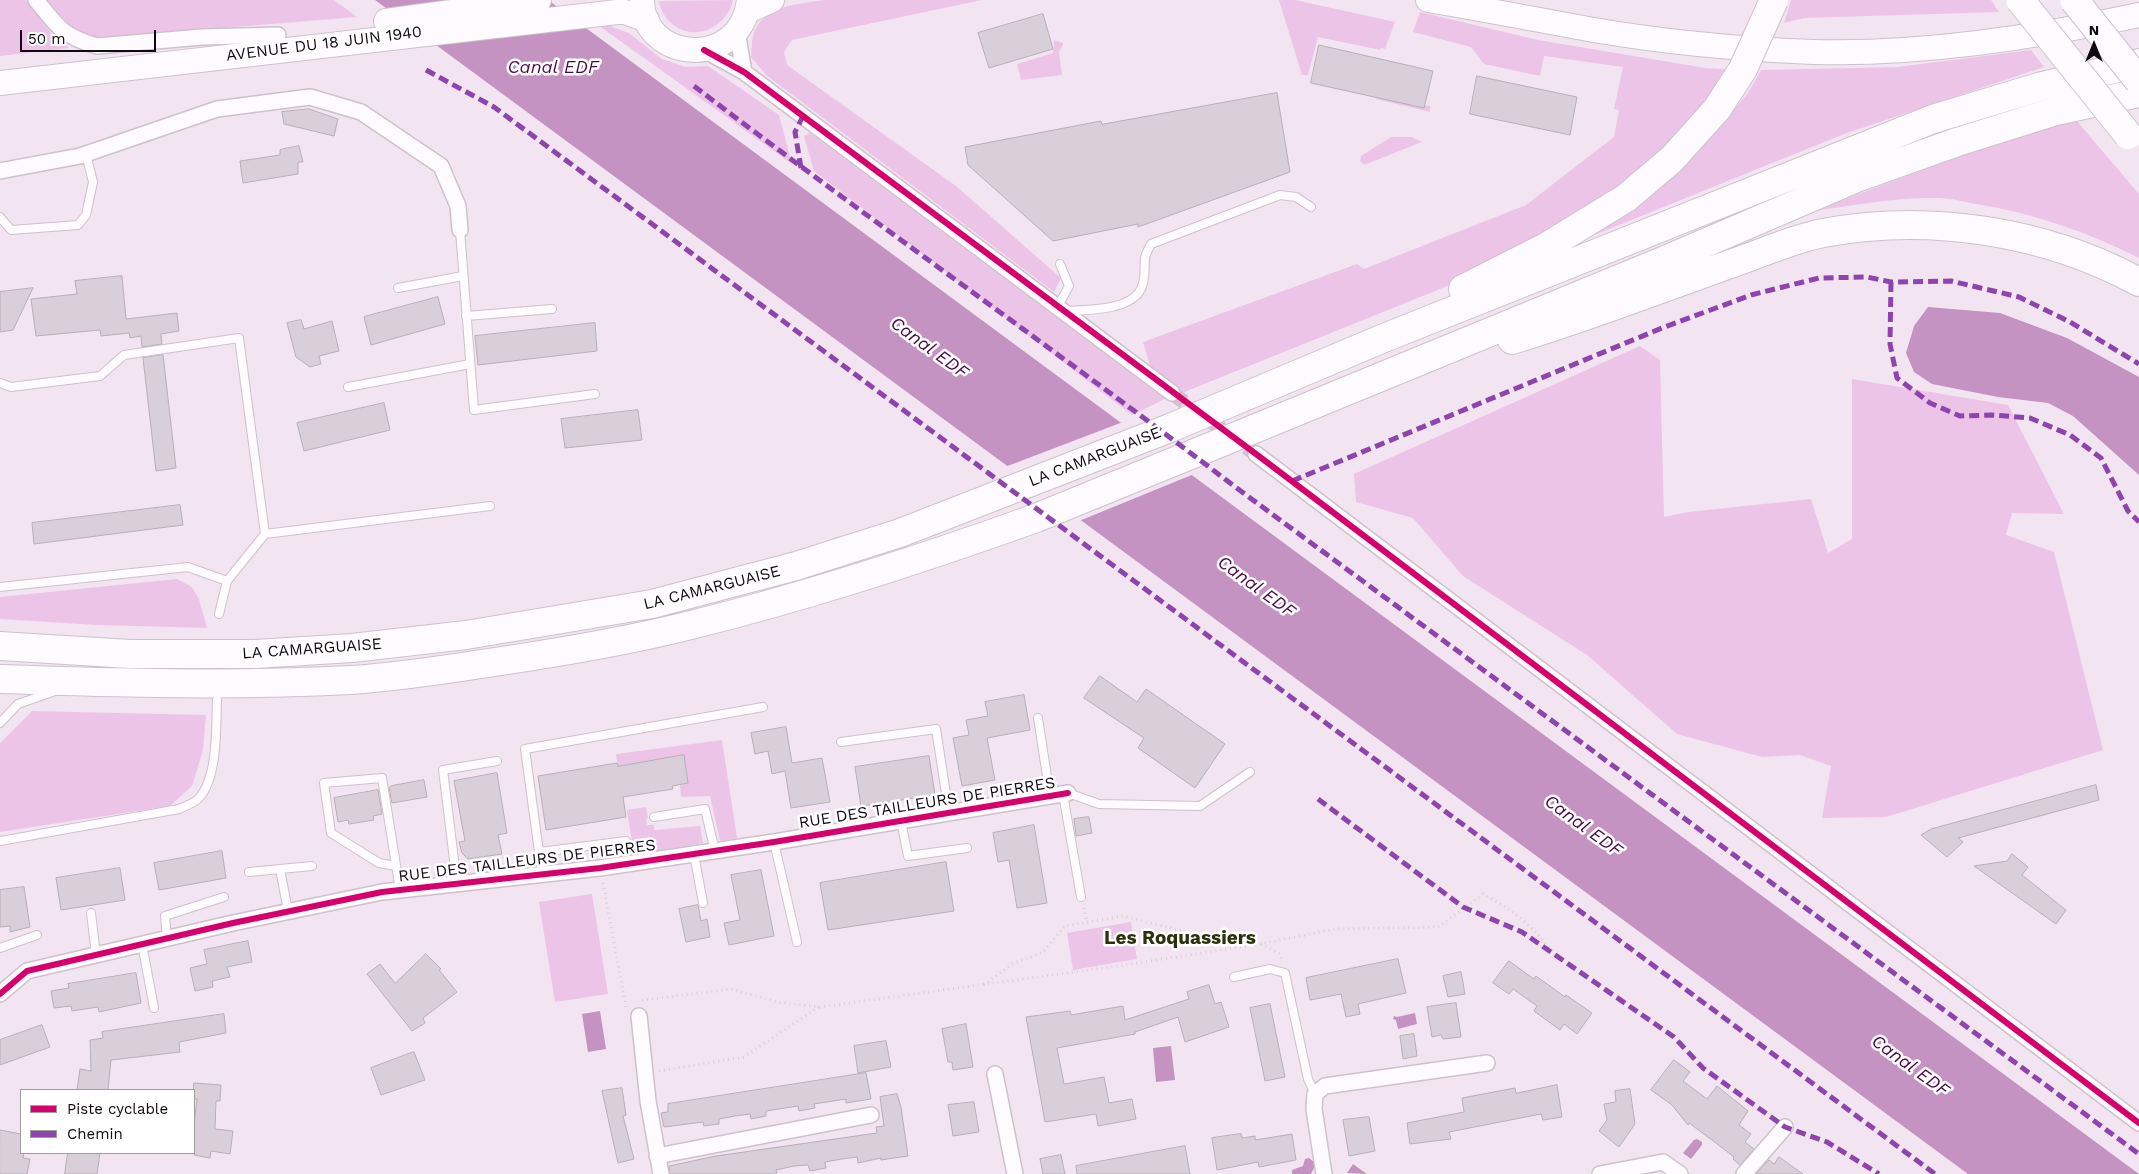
<!DOCTYPE html>
<style>
body{margin:0}
#map{position:relative;width:2139px;height:1174px;overflow:hidden;background:#f2e5f1;font-family:"Work Sans",sans-serif}
canvas{display:block}
.legend{position:absolute;left:20px;top:1089px;width:175px;height:65px;box-sizing:border-box;background:#fff;border:1px solid #a09d9f;margin:0;padding:6px 9px;list-style:none;font-size:15px;color:#110910}
.legend li{display:flex;align-items:center;gap:10px;height:25px}
.legend b{width:25px;border:1px solid #a09d9f}
.north{position:absolute;left:2069px;top:20px;width:50px;height:50px;-webkit-text-stroke:4px #fff;paint-order:stroke;rotate:0deg;font-size:14px;font-weight:700;line-height:20px;text-align:center;color:#110910}
.north::after{content:'';display:block;margin:auto;width:18px;height:22px;background:#110910;clip-path:polygon(50% 0,100% 100%,50% 72%,0 100%)}
.scale{position:absolute;left:20px;top:30px;width:136px;height:22px;box-sizing:border-box;border:2px solid #110910;border-top:0;padding-left:6px;font-size:15px;line-height:18px;white-space:nowrap;color:#110910;-webkit-text-stroke:4px #fff;paint-order:stroke}
</style>
<div id="map">
<canvas width="2139" height="1174"></canvas>
<ul class="legend">
<li><b style="height:6px;background:#d6006c"></b>Piste cyclable</li>
<li><b style="height:6px;background:#8e44ad"></b>Chemin</li>
</ul>
<div class="north">N</div>
<div class="scale">50 m</div>
</div>
<script>
const c = document.querySelector('canvas').getContext('2d');
c.lineJoin = 'round';
function fillPath(path, color) {
  c.fillStyle = color;
  c.fill(path, 'evenodd');
}
function strokePath(path, color, width, dash) {
  c.strokeStyle = color;
  c.lineWidth = width;
  c.lineCap = dash ? 'butt' : 'round';
  c.setLineDash(dash || []);
  c.stroke(path);
}
function drawText(font, color, halo, rows, align = 'center') {
  c.font = font + ' "Work Sans",sans-serif';
  c.lineWidth = 5;
  c.setLineDash([]);
  c.textBaseline = 'middle';
  c.strokeStyle = halo;
  c.fillStyle = color;
  for (const [text, x, y, turn = 0] of rows) {
    c.save();
    c.translate(x, y);
    c.rotate((+turn || 0) * Math.PI / 180);
    c.textAlign = isNaN(turn) ? turn : align;
    if (halo) c.strokeText(text, 0, 0);
    c.fillText(text, 0, 0);
    c.restore();
  }
}
fillPath(new Path2D(`
 M 0,0 L 26,0 L 51,33 L 69,48 L 0,56 Z
 M 47,0 L 334,0 L 357,17 L 99,38 C 74,33 62,19 47,0 Z
 M 733,0 C 727,29 691,44 669,21 C 663,15 661,8 658,1 Z
 M 824,0 L 982,0 L 792,40 L 784,52 L 787,65 L 956,186 L 1061,278 L 1054,292 L 766,75 L 751,57 C 752,49 751,40 754,33 C 764,5 799,4 824,0 Z
 M 1279,0 L 1295,0 L 1395,22 L 1385,49 L 1381,48 L 1380,50 L 1318,37 L 1308,75 L 1302,75 Z
 M 1791,0 L 1991,0 L 1999,12 L 1804,18 L 1784,23 Z
 M 1420,12 L 1538,40 L 1705,68 L 1735,70 L 1632,184 L 1519,251 L 1445,287 L 1177,395 L 1153,375 L 1143,342 L 1357,264 L 1364,269 L 1526,205 L 1614,137 L 1619,110 L 1614,109 L 1623,67 L 1544,56 L 1540,76 L 1484,64 L 1471,47 L 1413,32 Z
 M 609,23 L 612,27 L 629,33 L 662,59 L 686,67 L 708,66 L 779,115 L 792,164 L 598,25 Z
 M 1054,40 L 1063,43 L 1063,45 L 1059,52 L 1062,75 L 1021,80 L 1017,64 L 1053,53 Z
 M 2031,50 L 2044,67 L 1844,134 L 1577,242 L 1674,176 L 1712,135 L 1748,93 L 1761,70 L 1898,67 Z
 M 1377,95 L 1430,106 L 1430,112 L 1376,99 Z
 M 2076,120 L 2139,194 L 2139,258 C 2087,232 2033,213 1976,204 C 1964,202 1951,198 1938,198 C 1896,197 1855,205 1813,211 C 1900,179 1986,144 2076,120 Z
 M 810,133 L 1165,399 L 1132,415 L 814,171 L 804,136 Z
 M 1391,137 L 1412,137 L 1422,142 L 1364,165 L 1360,161 L 1361,156 Z
 M 1640,346 L 1660,360 L 1664,517 L 1688,512 L 1811,499 L 1828,553 L 1852,539 L 1852,379 L 2008,405 L 2064,514 L 2012,513 L 2006,535 L 2054,552 L 2103,750 L 1886,817 L 1822,818 L 1831,766 L 1800,755 L 1762,757 L 1677,734 L 1587,655 L 1463,576 L 1413,518 L 1356,502 L 1354,474 Z
 M 177,579 L 192,587 L 199,599 L 207,628 L 97,625 L 0,619 L 0,597 Z
 M 32,711 L 206,715 L 203,750 L 192,786 L 170,806 L 0,832 L 0,743 Z
 M 722,740 L 737,838 L 720,841 L 710,796 L 681,797 L 680,785 L 688,783 L 684,755 L 619,777 L 616,754 Z
 M 646,807 L 648,818 L 646,819 L 647,825 L 654,825 L 654,830 L 700,826 L 703,843 L 634,855 L 627,810 Z
 M 592,894 L 608,994 L 555,1002 L 539,902 Z
 M 1131,922 L 1137,959 L 1073,970 L 1067,933 Z`), '#ecc4e8');
fillPath(new Path2D(`
 M 375,0 L 548,0 L 2139,1174 L 1968,1174 Z
 M 1928,307 L 2000,313 L 2067,338 L 2139,377 L 2139,475 L 2073,416 L 2048,403 L 1998,397 L 1932,384 L 1914,372 L 1906,353 L 1914,326 Z
 M 600,1011 L 606,1049 L 588,1052 L 582,1014 Z
 M 1415,1013 L 1417,1024 L 1398,1029 L 1396,1020 L 1393,1019 L 1394,1016 L 1397,1017 Z
 M 1171,1046 L 1175,1080 L 1156,1082 L 1153,1048 Z
 M 1697,1139 L 1702,1142 L 1702,1145 L 1691,1159 L 1683,1153 L 1694,1140 Z
 M 1309,1158 L 1314,1162 L 1314,1168 L 1311,1174 L 1292,1174 L 1292,1170 L 1303,1166 L 1305,1159 Z
 M 1353,1164 L 1367,1174 L 1347,1173 Z`), '#c493c1');
fillPath(new Path2D(`
 M 1123,422 L 1194,474 L 1079,521 L 1005,467 Z`), '#f2e5f1');
const building = new Path2D(`
 M 1043,14 L 1053,49 L 989,68 L 978,33 Z
 M 1319,45 L 1433,71 L 1424,108 L 1311,83 Z
 M 1477,76 L 1577,97 L 1570,135 L 1470,114 Z
 M 1277,93 L 1290,172 L 1138,227 L 1138,224 L 1053,241 L 968,165 L 965,147 L 1101,121 L 1102,124 Z
 M 309,109 L 338,119 L 334,136 L 284,124 L 282,112 Z
 M 299,146 L 303,162 L 298,162 L 298,174 L 243,183 L 240,161 L 280,155 L 280,150 Z
 M 122,276 L 126,319 L 177,313 L 179,331 L 161,334 L 162,344 L 142,347 L 141,336 L 130,338 L 129,333 L 101,336 L 100,330 L 36,336 L 31,299 L 77,294 L 75,281 Z
 M 33,288 L 13,330 L 0,332 L 0,292 Z
 M 438,297 L 445,324 L 371,345 L 364,317 Z
 M 301,320 L 304,329 L 332,321 L 339,351 L 319,356 L 321,364 L 310,367 L 296,357 L 287,323 Z
 M 595,323 L 597,351 L 478,365 L 475,336 Z
 M 163,355 L 176,468 L 156,471 L 143,358 Z
 M 384,403 L 390,430 L 304,451 L 297,423 Z
 M 638,410 L 642,440 L 565,448 L 561,419 Z
 M 180,505 L 183,525 L 34,544 L 32,523 Z
 M 1100,676 L 1137,702 L 1146,689 L 1225,744 L 1195,788 L 1138,748 L 1144,738 L 1084,698 Z
 M 1024,695 L 1030,730 L 987,738 L 995,780 L 962,786 L 953,738 L 969,735 L 966,720 L 988,716 L 985,702 Z
 M 786,727 L 792,763 L 822,758 L 830,802 L 791,808 L 785,771 L 772,774 L 768,751 L 755,754 L 751,733 Z
 M 684,755 L 688,783 L 672,786 L 673,789 L 623,797 L 626,817 L 546,830 L 538,776 L 617,763 L 618,766 Z
 M 929,756 L 935,795 L 861,806 L 855,767 Z
 M 497,773 L 507,833 L 498,835 L 502,854 L 468,859 L 462,853 L 459,842 L 465,841 L 454,781 Z
 M 424,780 L 427,797 L 392,803 L 389,788 L 391,786 Z
 M 2096,785 L 2099,800 L 1958,838 L 1963,842 L 1947,857 L 1921,835 L 1931,829 Z
 M 378,790 L 382,814 L 373,816 L 374,820 L 349,824 L 348,820 L 338,822 L 334,798 Z
 M 1089,817 L 1092,833 L 1076,836 L 1074,819 Z
 M 1034,825 L 1047,903 L 1017,908 L 1009,860 L 998,862 L 993,833 Z
 M 222,851 L 226,878 L 159,890 L 154,863 Z
 M 2012,854 L 2028,867 L 2022,875 L 2066,910 L 2056,924 L 1974,866 L 2007,861 Z
 M 946,862 L 954,911 L 828,930 L 820,883 Z
 M 120,868 L 125,900 L 61,910 L 56,878 Z
 M 761,870 L 774,936 L 729,945 L 724,923 L 740,920 L 731,875 Z
 M 24,887 L 30,927 L 10,932 L 10,926 L 0,927 L 0,890 Z
 M 698,905 L 701,921 L 707,919 L 710,937 L 686,942 L 679,909 Z
 M 248,941 L 252,962 L 227,967 L 230,977 L 212,981 L 213,987 L 195,991 L 190,968 L 207,964 L 204,950 Z
 M 426,954 L 441,969 L 439,970 L 457,992 L 423,1018 L 425,1023 L 412,1031 L 367,974 L 380,964 L 395,983 Z
 M 1398,959 L 1406,993 L 1358,1004 L 1360,1014 L 1346,1017 L 1341,994 L 1310,1000 L 1306,978 Z
 M 1509,961 L 1534,979 L 1536,976 L 1565,997 L 1566,995 L 1592,1013 L 1577,1034 L 1564,1024 L 1560,1030 L 1534,1011 L 1537,1006 L 1513,989 L 1509,994 L 1493,983 Z
 M 1461,972 L 1465,994 L 1448,997 L 1443,976 Z
 M 136,973 L 141,1003 L 99,1012 L 98,1007 L 72,1011 L 71,1006 L 54,1008 L 51,991 L 69,988 L 68,984 Z
 M 1209,985 L 1215,1004 L 1221,1002 L 1229,1027 L 1185,1042 L 1178,1017 L 1135,1032 L 1135,1034 L 1057,1048 L 1064,1084 L 1104,1077 L 1109,1103 L 1132,1099 L 1136,1119 L 1098,1126 L 1096,1114 L 1045,1122 L 1026,1017 L 1070,1011 L 1071,1015 L 1123,1006 L 1125,1020 L 1189,999 L 1187,992 Z
 M 1456,1003 L 1461,1037 L 1443,1039 L 1441,1035 L 1432,1037 L 1427,1007 Z
 M 1270,1004 L 1285,1077 L 1265,1081 L 1250,1008 Z
 M 224,1014 L 226,1033 L 179,1042 L 180,1052 L 111,1060 L 108,1090 L 77,1090 L 80,1069 L 91,1071 L 90,1040 L 103,1038 L 102,1032 Z
 M 966,1024 L 973,1067 L 953,1070 L 952,1062 L 948,1062 L 942,1029 Z
 M 42,1025 L 50,1047 L 0,1065 L 0,1040 Z
 M 1414,1034 L 1417,1056 L 1403,1059 L 1400,1036 Z
 M 886,1041 L 891,1067 L 858,1073 L 854,1046 Z
 M 414,1052 L 425,1080 L 381,1095 L 371,1068 Z
 M 1674,1060 L 1690,1072 L 1683,1081 L 1707,1099 L 1717,1086 L 1748,1111 L 1739,1125 L 1751,1134 L 1745,1142 L 1754,1149 L 1740,1165 L 1733,1159 L 1734,1157 L 1712,1140 L 1689,1123 L 1688,1125 L 1672,1105 L 1651,1090 Z
 M 866,1073 L 871,1099 L 846,1103 L 846,1099 L 814,1104 L 815,1108 L 799,1111 L 798,1106 L 766,1111 L 766,1116 L 751,1119 L 750,1114 L 735,1116 L 719,1119 L 719,1124 L 711,1125 L 704,1126 L 703,1122 L 664,1127 L 661,1113 L 668,1112 L 668,1104 Z
 M 194,1083 L 221,1085 L 220,1101 L 216,1101 L 215,1129 L 233,1131 L 230,1154 L 211,1151 L 210,1158 L 194,1155 L 194,1124 L 197,1099 L 194,1099 Z
 M 1557,1085 L 1562,1117 L 1543,1120 L 1541,1114 L 1449,1132 L 1451,1139 L 1410,1144 L 1407,1123 L 1464,1112 L 1462,1098 L 1515,1088 L 1516,1093 Z
 M 622,1088 L 626,1115 L 623,1116 L 634,1159 L 618,1163 L 602,1091 Z
 M 1630,1089 L 1635,1124 L 1619,1147 L 1599,1131 L 1607,1120 L 1604,1104 L 1616,1102 L 1615,1091 Z
 M 897,1094 L 901,1107 L 908,1156 L 881,1160 L 881,1158 L 858,1163 L 857,1157 L 842,1159 L 825,1162 L 826,1168 L 810,1171 L 808,1165 L 794,1166 L 776,1170 L 777,1174 L 670,1174 L 669,1166 L 716,1156 L 877,1133 L 876,1127 L 884,1126 L 880,1097 Z
 M 974,1102 L 979,1132 L 953,1136 L 948,1105 Z
 M 1369,1117 L 1375,1151 L 1349,1156 L 1343,1120 Z
 M 0,1130 L 21,1134 L 21,1153 L 24,1153 L 23,1158 L 30,1159 L 27,1174 L 0,1174 Z
 M 1241,1134 L 1242,1138 L 1255,1136 L 1255,1140 L 1292,1134 L 1296,1160 L 1259,1167 L 1258,1162 L 1217,1170 L 1212,1138 Z
 M 1185,1146 L 1190,1174 L 1077,1174 L 1076,1166 Z
 M 68,1153 L 100,1153 L 97,1174 L 65,1174 Z
 M 1061,1155 L 1065,1174 L 1043,1174 L 1040,1159 Z
 M 1779,1157 L 1803,1174 L 1756,1174 L 1769,1160 L 1774,1164 Z`);
fillPath(building, '#d9cfd9');
strokePath(building, '#b8aeb7', 1);
strokePath(new Path2D(`
 M 1172,393 L 1256,454`), '#d0c4cf', 15, [15, 8]);
const lane = new Path2D(`
 M 0,217 L 11,230 L 78,225 L 86,215 L 93,182 L 86,154
 M 460,230 L 474,410 L 595,394
 M 398,288 L 463,276
 M 1058,306 L 1069,286 L 1060,264
 M 1065,311 C 1086,310 1130,311 1141,289 C 1146,279 1144,268 1145,258 C 1146,253 1149,248 1151,244 L 1280,195 L 1296,197 L 1311,207
 M 466,316 L 552,309
 M 0,383 L 11,387 L 100,376 L 124,355 L 239,338 L 265,534 L 227,581 L 188,567 L 0,587
 M 348,387 L 470,364
 M 265,534 L 490,506
 M 219,614 L 227,581
 M 1038,718 L 1050,796
 M 0,723 L 18,704 L 55,691
 M 841,742 L 936,729 L 949,813
 M 1068,793 L 1099,804 L 1200,806 L 1250,772
 M 1063,794 L 1081,897
 M 654,817 L 705,809 L 715,851
 M 901,821 L 908,856 L 967,848
 M 0,841 L 179,809 C 185,806 195,803 199,798 C 218,777 216,727 217,700
 M 774,842 L 797,942
 M 540,852 L 626,841
 M 694,854 L 703,903
 M 396,866 L 379,863 L 331,833 L 324,783 L 382,778 L 400,890
 M 280,869 L 288,911
 M 249,872 L 312,866
 M 542,874 L 525,749 L 763,707
 M 457,884 L 443,770 L 497,761
 M 91,913 L 96,955
 M 167,938 L 165,916 L 224,897
 M 142,944 L 154,1008
 M 0,948 L 37,935
 M 1234,977 L 1270,969 L 1285,973 L 1308,1079 L 1315,1094`);
const street = new Path2D(`
 M 36,0 C 58,27 62,36 97,46 L 202,37 L 278,35
 M 737,31 L 744,72
 M 704,50 L 744,72 L 1172,393
 M 0,171 L 80,156 L 217,109 L 310,97 L 361,112 L 441,166 L 458,206 L 460,230
 M 1256,454 L 2139,1123
 M 0,994 L 27,971 L 233,923 L 382,892 L 600,868 L 774,842 L 1068,793
 M 639,1016 L 648,1101 L 661,1174
 M 995,1074 L 1015,1174
 M 657,1156 L 871,1115
 M 1324,1174 L 1314,1109 L 1315,1094 L 1325,1086 L 1487,1063
 M 1600,1174 L 1663,1162 L 1680,1174
 M 1744,1174 L 1785,1127`);
const primary = new Path2D(`
 M 642,0 C 642,62 741,71 749,0
 M 1428,0 C 1481,9 1534,19 1588,29 C 1662,42 1738,49 1813,52 C 1922,55 2033,38 2139,15
 M 748,11 L 772,0
 M 386,21 L 539,0
 M 0,83 L 617,12 L 625,12 L 647,20`);
const highway = new Path2D(`
 M 1463,289 L 1546,247 L 1626,198 L 1672,159 L 1717,109 L 1743,69
 M 1512,340 C 1585,318 1657,290 1730,264 C 1760,254 1792,239 1823,233 C 1929,213 2045,231 2139,282
 M 1254,429 L 1663,261 L 1859,177 L 1957,142 L 2056,111 L 2139,93
 M 0,646 L 130,654 L 255,654 L 352,648 L 466,635 L 652,604 L 796,566 L 900,533 L 1170,428 L 1384,338 L 1933,119 L 2042,86 L 2139,63
 M 0,679 C 117,683 234,686 351,680 C 396,677 443,670 488,663 C 556,653 624,642 691,625 C 808,596 922,559 1036,518`);
strokePath(lane, '#cdc2cc', 10);
strokePath(street, '#cdc2cc', 18);
strokePath(primary, '#cdc2cc', 26);
strokePath(highway, '#cdc2cc', 30);
strokePath(new Path2D(`
 M 603,883 L 626,1007
 M 1084,908 L 1087,923
 M 1261,944 L 1280,954 L 1282,961
 M 984,985 L 1012,964 L 1042,953 L 1065,926 L 1123,916 L 1178,930 L 1219,942 L 1253,944
 M 642,1000 L 731,989 L 777,1002 L 820,1007 L 1117,966 L 1260,944 L 1335,929 L 1438,927 L 1483,894 C 1512,908 1539,932 1557,958
 M 659,1071 L 744,1057 L 819,1007`), '#d6d1d5', 3, [1, 4]);
strokePath(lane, '#fdfbfd', 8);
strokePath(street, '#fdfbfd', 15);
strokePath(primary, '#fdfbfd', 24);
strokePath(highway, '#fdfbfd', 28);
const highwayBridge = new Path2D(`
 M 2020,0 L 2128,135
 M 2074,0 L 2139,81
 M 1743,69 L 1774,0
 M 1036,518 L 1254,429`);
strokePath(highwayBridge, '#cdc2cc', 30, []);
strokePath(highwayBridge, '#fdfbfd', 28);
strokePath(new Path2D(`
 M 426,70 L 494,107 L 1935,1174
 M 694,86 C 872,222 1056,350 1234,486 L 2139,1154
 M 801,168 L 795,132 L 803,116
 M 1891,282 L 1890,344 L 1897,378 L 1930,403 L 1960,416 L 1992,415 L 2030,418 L 2070,435 L 2101,458 L 2128,511 L 2139,522
 M 1292,481 L 1662,328 L 1751,295 L 1819,278 L 1867,277 L 1891,282 L 1951,281 L 2019,297 L 2070,322 L 2139,364
 M 1318,799 L 1463,907 L 1522,932 L 1674,1037 L 1703,1068 L 1785,1127 L 1827,1142 L 1879,1174`), '#8e44ad', 5, [10, 5]);
strokePath(new Path2D(`
 M 704,50 L 744,72 L 1256,454 L 2139,1123
 M 0,994 L 27,971 L 233,923 L 382,892 L 600,868 L 774,842 L 1068,793`), '#d6006c', 6);
drawText('16px', '#110910', '#fff', [
 ["AVENUE DU 18 JUIN 1940",324,44,-7],
 ["LA CAMARGUAISE",1095,457,-21],
 ["LA CAMARGUAISE",712,588,-14],
 ["LA CAMARGUAISE",312,649,-4],
 ["RUE DES TAILLEURS DE PIERRES",927,803,-9],
 ["RUE DES TAILLEURS DE PIERRES",527,861,-7]
]);
drawText('italic 18px', '#480c46', '#fff', [
 ["Canal EDF",553,68],
 ["Canal EDF",929,348,36],
 ["Canal EDF",1256,587,36],
 ["Canal EDF",1583,826,36],
 ["Canal EDF",1910,1066,36]
]);
drawText('bold 19px', '#2a320a', '#fff', [
 ["Les Roquassiers",1180,938]
]);
</script>
